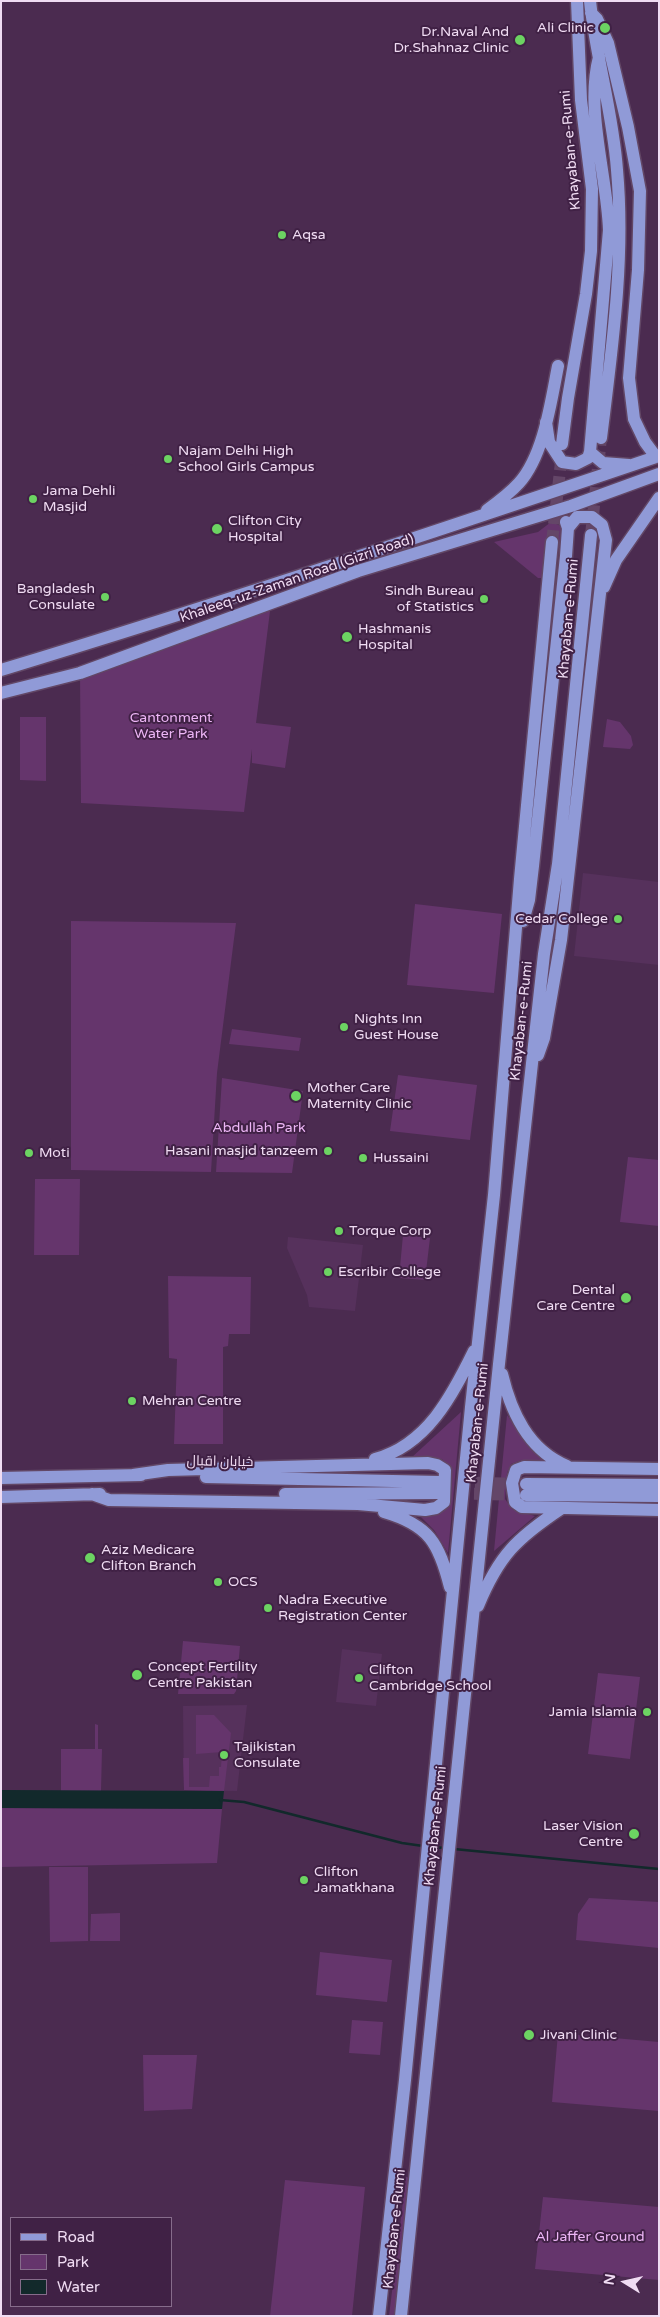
<!DOCTYPE html>
<meta charset="utf-8">
<style>
body{margin:0}
#map{position:relative;width:660px;height:2317px;overflow:hidden;background:#4b2b50;font-family:"Varela Round",sans-serif}
canvas{display:block}
.frame{position:absolute;inset:0;border:2px solid #f0dcf3;pointer-events:none}
.legend{position:absolute;left:10px;top:2217px;width:162px;height:90px;box-sizing:border-box;background:#402145;border:1px solid #866c8b;margin:0;padding:6px 9px;list-style:none;font-size:15px;color:#f0dcf3}
.legend li{display:flex;align-items:center;gap:10px;height:25px}
.legend b{width:25px;border:1px solid #866c8b}
.north{position:absolute;left:600px;top:2257px;width:50px;height:50px;-webkit-text-stroke:4px #402145;paint-order:stroke;rotate:280deg;font-size:14px;font-weight:700;line-height:20px;text-align:center;color:#f0dcf3}
.north::after{content:'';display:block;margin:auto;width:18px;height:22px;background:#f0dcf3;clip-path:polygon(50% 0,100% 100%,50% 72%,0 100%)}
</style>
<div id="map">
<canvas width="660" height="2317"></canvas>
<div class="frame"></div>
<ul class="legend">
<li><b style="height:6px;background:#909ad7"></b>Road</li>
<li><b style="height:14px;background:#65356c"></b>Park</li>
<li><b style="height:14px;background:#12292b"></b>Water</li>
</ul>
<div class="north">N</div>
</div>
<script>
const c = document.querySelector('canvas').getContext('2d');
c.lineJoin = 'round';
function fillPath(path, color) {
  c.fillStyle = color;
  c.fill(path, 'evenodd');
}
function strokePath(path, color, width, dash) {
  c.strokeStyle = color;
  c.lineWidth = width;
  c.lineCap = dash ? 'butt' : 'round';
  c.setLineDash(dash || []);
  c.stroke(path);
}
function drawText(font, color, halo, rows, align = 'center') {
  c.font = font + ' "Varela Round",Cairo,sans-serif';
  c.lineWidth = 4;
  c.setLineDash([]);
  c.textBaseline = 'middle';
  c.strokeStyle = halo;
  c.fillStyle = color;
  for (const [text, x, y, turn = 0] of rows) {
    c.save();
    c.translate(x, y);
    c.rotate((+turn || 0) * Math.PI / 180);
    c.textAlign = isNaN(turn) ? turn : align;
    if (halo) c.strokeText(text, 0, 0);
    c.fillText(text, 0, 0);
    c.restore();
  }
}
fillPath(new Path2D(`
 M 583,873 L 659,882 L 659,965 L 574,956 Z
 M 288,1237 L 363,1245 L 355,1311 L 309,1307 L 307,1295 L 287,1248 Z
 M 342,1649 L 382,1654 L 376,1706 L 336,1702 Z
 M 247,1705 L 237,1791 L 184,1790 L 183,1706 Z`), '#56315c');
fillPath(new Path2D(`
 M 551,522 L 561,526 L 562,547 L 546,544 L 542,578 L 538,578 L 494,542 L 538,532 Z
 M 271,603 L 256,723 L 291,727 L 285,768 L 252,763 L 252,749 L 244,812 L 81,803 L 80,673 Z
 M 20,717 L 46,717 L 46,781 L 20,780 Z
 M 607,719 L 620,722 L 631,736 L 633,745 L 630,749 L 603,747 Z
 M 415,904 L 502,914 L 494,993 L 407,985 Z
 M 71,921 L 236,923 L 217,1073 L 211,1172 L 71,1170 Z
 M 232,1029 L 301,1038 L 299,1051 L 229,1044 Z
 M 398,1075 L 477,1085 L 470,1140 L 390,1131 Z
 M 222,1078 L 303,1091 L 292,1173 L 216,1172 Z
 M 628,1157 L 659,1160 L 659,1226 L 620,1222 Z
 M 35,1179 L 80,1179 L 79,1255 L 34,1255 Z
 M 403,1235 L 430,1238 L 425,1280 L 399,1278 Z
 M 168,1276 L 251,1277 L 250,1334 L 229,1334 L 228,1346 L 223,1347 L 223,1444 L 174,1444 L 177,1359 L 169,1358 Z
 M 461,1412 L 448,1553 L 434,1530 L 421,1517 L 436,1512 L 449,1503 L 451,1470 L 442,1459 L 411,1458 Z
 M 507,1415 L 523,1437 L 544,1460 L 522,1460 L 511,1464 L 507,1473 L 505,1499 L 512,1509 L 535,1516 L 494,1551 Z
 M 183,1641 L 240,1646 L 236,1691 L 234,1694 L 178,1694 Z
 M 598,1673 L 640,1677 L 630,1759 L 588,1754 Z
 M 196,1715 L 214,1715 L 231,1733 L 224,1791 L 184,1790 L 183,1758 L 189,1758 L 189,1787 L 209,1787 L 210,1776 L 219,1776 L 219,1767 L 221,1767 L 222,1752 L 196,1754 Z
 M 95,1724 L 98,1725 L 98,1749 L 102,1749 L 101,1791 L 61,1791 L 61,1749 L 95,1749 Z
 M 1,1808 L 222,1809 L 217,1863 L 1,1867 Z
 M 49,1867 L 88,1867 L 88,1941 L 50,1942 Z
 M 589,1898 L 659,1902 L 659,1948 L 576,1940 L 578,1914 Z
 M 120,1913 L 120,1941 L 90,1941 L 91,1914 Z
 M 320,1952 L 392,1960 L 387,2002 L 316,1995 Z
 M 352,2020 L 383,2022 L 380,2055 L 349,2053 Z
 M 558,2033 L 659,2042 L 659,2111 L 552,2102 Z
 M 143,2055 L 197,2055 L 192,2109 L 144,2111 Z
 M 406,2177 L 412,2178 L 396,2316 L 389,2316 Z
 M 285,2180 L 365,2187 L 352,2316 L 270,2316 Z
 M 543,2197 L 659,2207 L 659,2280 L 535,2269 Z`), '#65356c');
fillPath(new Path2D(`
 M 1,1790 L 224,1791 L 222,1809 L 1,1808 Z`), '#12292b');
strokePath(new Path2D(`
 M 220,1800 L 244,1802 L 402,1843 L 423,1846
 M 431,1847 L 446,1848
 M 454,1849 L 659,1869`), '#12292b', 2.5);
strokePath(new Path2D(`
 M 591,535 L 601,438
 M 552,542 L 562,453
 M 439,1482 L 526,1484
 M 438,1493 L 523,1495`), '#644668', 12, [12, 6]);
const primary = new Path2D(`
 M 590,1 C 596,58 613,113 617,170 C 625,259 612,349 601,438
 M 591,13 L 597,19 L 608,43 L 628,127 L 640,191 L 638,270 L 629,378 L 634,419 L 645,442 L 656,457
 M 546,422 L 549,442 L 562,462 L 576,464 L 588,458 L 590,452 L 609,230 C 607,175 585,110 599,57
 M 562,444 L 568,398 L 586,294 L 591,251 L 592,189 L 581,100 L 577,1
 M 590,452 L 603,463 L 629,465
 M 487,510 C 498,502 510,493 519,483 C 544,455 551,401 558,366
 M 604,587 L 616,560 L 659,498
 M 1,670 C 222,603 440,530 659,456
 M 1,693 L 80,673 L 358,571 L 571,506 L 659,474
 M 523,921 L 529,900 L 533,866 L 566,556 L 568,528 L 566,522
 M 538,1055 L 544,1038 L 561,940 L 606,540 L 602,525 L 592,517 L 577,517 L 568,528
 M 502,1374 C 511,1412 528,1450 567,1466
 M 375,1459 C 427,1445 452,1396 474,1351
 M 659,1469 L 524,1467 L 516,1470 L 512,1483 L 515,1502 L 522,1507 L 659,1510
 M 206,1477 L 439,1482
 M 1,1478 L 141,1475
 M 526,1484 L 659,1485
 M 92,1494 L 109,1500 L 358,1504 L 425,1510 L 436,1508 L 444,1502 L 445,1470 L 437,1465 L 428,1463 L 168,1470 L 133,1475
 M 285,1494 L 438,1493
 M 526,1495 L 659,1496
 M 1,1497 L 100,1494
 M 384,1512 C 429,1525 439,1543 450,1587
 M 478,1606 C 499,1555 517,1538 562,1508
 M 379,2316 L 405,2080 L 471,1407 L 494,1195 L 520,879 L 552,542
 M 401,2316 L 499,1364 L 544,954 L 558,864 L 591,535`);
strokePath(primary, '#624766', 15);
strokePath(primary, '#909ad7', 12);
for (const [x, y, r, color] of [
 [605,28,6,"#6cd362"],
 [520,40,6,"#6cd362"],
 [282,235,5,"#6cd362"],
 [168,459,5,"#6cd362"],
 [33,499,5,"#6cd362"],
 [217,529,6,"#6cd362"],
 [105,597,5,"#6cd362"],
 [484,599,5,"#6cd362"],
 [347,637,6,"#6cd362"],
 [618,919,5,"#6cd362"],
 [344,1027,5,"#6cd362"],
 [296,1096,6,"#6cd362"],
 [328,1151,5,"#6cd362"],
 [29,1153,5,"#6cd362"],
 [363,1158,5,"#6cd362"],
 [339,1231,5,"#6cd362"],
 [328,1272,5,"#6cd362"],
 [626,1298,6,"#6cd362"],
 [132,1401,5,"#6cd362"],
 [90,1558,6,"#6cd362"],
 [218,1582,5,"#6cd362"],
 [268,1608,5,"#6cd362"],
 [137,1675,6,"#6cd362"],
 [359,1678,5,"#6cd362"],
 [647,1712,5,"#6cd362"],
 [224,1755,5,"#6cd362"],
 [634,1834,6,"#6cd362"],
 [304,1880,5,"#6cd362"],
 [529,2035,6,"#6cd362"]
]) {
  const dot = new Path2D();
  dot.arc(x, y, r, 0, 2 * Math.PI);
  c.fillStyle = color;
  c.fill(dot);
  strokePath(dot, '#402145', 2);
}
drawText('14px', '#f0dcf3', '#402145', [
 ["Ali Clinic",594,28,"right"],
 ["Dr.Naval And",509,32,"right"],
 ["Dr.Shahnaz Clinic",509,48,"right"],
 ["Aqsa",292,235],
 ["Najam Delhi High",178,451],
 ["School Girls Campus",178,467],
 ["Jama Dehli",43,491],
 ["Masjid",43,507],
 ["Clifton City",228,521],
 ["Hospital",228,537],
 ["Bangladesh",95,589,"right"],
 ["Consulate",95,605,"right"],
 ["Sindh Bureau",474,591,"right"],
 ["of Statistics",474,607,"right"],
 ["Hashmanis",358,629],
 ["Hospital",358,645],
 ["Cedar College",608,919,"right"],
 ["Nights Inn",354,1019],
 ["Guest House",354,1035],
 ["Mother Care",307,1088],
 ["Maternity Clinic",307,1104],
 ["Hasani masjid tanzeem",318,1151,"right"],
 ["Moti",39,1153],
 ["Hussaini",373,1158],
 ["Torque Corp",349,1231],
 ["Escribir College",338,1272],
 ["Dental",615,1290,"right"],
 ["Care Centre",615,1306,"right"],
 ["Mehran Centre",142,1401],
 ["Aziz Medicare",101,1550],
 ["Clifton Branch",101,1566],
 ["OCS",228,1582],
 ["Nadra Executive",278,1600],
 ["Registration Center",278,1616],
 ["Concept Fertility",148,1667],
 ["Centre Pakistan",148,1683],
 ["Clifton",369,1670],
 ["Cambridge School",369,1686],
 ["Jamia Islamia",637,1712,"right"],
 ["Tajikistan",234,1747],
 ["Consulate",234,1763],
 ["Laser Vision",623,1826,"right"],
 ["Centre",623,1842,"right"],
 ["Clifton",314,1872],
 ["Jamatkhana",314,1888],
 ["Jivani Clinic",540,2035]
], 'left');
drawText('14px', '#f0dcf3', '#402145', [
 ["Khayaban-e-Rumi",571,150,-95],
 ["Khaleeq-uz-Zaman Road (Gizri Road)",297,579,-19],
 ["Khayaban-e-Rumi",569,619,-85],
 ["Khayaban-e-Rumi",522,1021,-84],
 ["Khayaban-e-Rumi",478,1423,-84],
 ["خیابان اقبال",220,1462,1],
 ["Khayaban-e-Rumi",436,1826,-84],
 ["Khayaban-e-Rumi",395,2229,-84]
]);
drawText('14px', '#edb6f6', '#402145', [
 ["Cantonment",171,718],
 ["Water Park",171,734],
 ["Abdullah Park",259,1128],
 ["Al Jaffer Ground",590,2237]
]);
</script>
